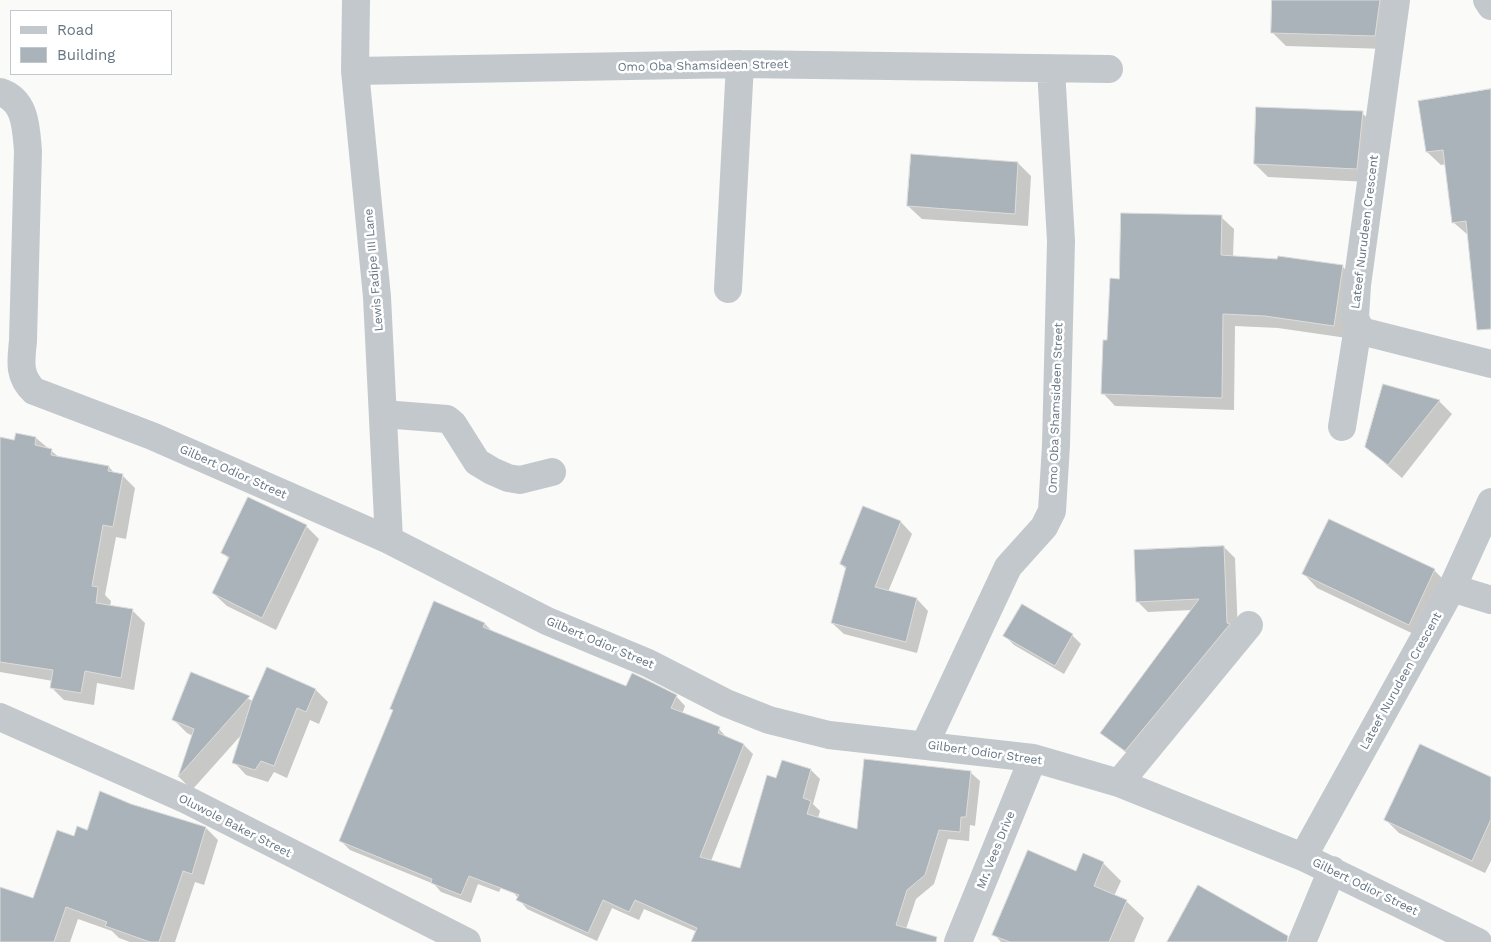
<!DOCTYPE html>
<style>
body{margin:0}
#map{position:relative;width:1491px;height:942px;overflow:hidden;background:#fafaf8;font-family:"Work Sans",sans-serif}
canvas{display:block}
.legend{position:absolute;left:10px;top:10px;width:162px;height:65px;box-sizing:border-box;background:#fff;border:1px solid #c1c8cd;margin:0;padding:6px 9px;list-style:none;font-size:15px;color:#657683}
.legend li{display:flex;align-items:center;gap:10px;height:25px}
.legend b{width:25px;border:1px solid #c1c8cd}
</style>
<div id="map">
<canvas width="1491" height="942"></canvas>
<ul class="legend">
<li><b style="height:6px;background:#c3c8cc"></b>Road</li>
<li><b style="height:14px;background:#aab3b9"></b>Building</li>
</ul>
</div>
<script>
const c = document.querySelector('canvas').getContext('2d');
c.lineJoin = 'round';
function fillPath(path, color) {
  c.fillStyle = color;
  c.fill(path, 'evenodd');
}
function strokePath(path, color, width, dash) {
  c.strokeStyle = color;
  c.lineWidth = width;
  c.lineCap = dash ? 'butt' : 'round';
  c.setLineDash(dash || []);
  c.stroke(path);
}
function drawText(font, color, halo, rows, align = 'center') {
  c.font = font + ' "Work Sans",sans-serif';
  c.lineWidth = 5;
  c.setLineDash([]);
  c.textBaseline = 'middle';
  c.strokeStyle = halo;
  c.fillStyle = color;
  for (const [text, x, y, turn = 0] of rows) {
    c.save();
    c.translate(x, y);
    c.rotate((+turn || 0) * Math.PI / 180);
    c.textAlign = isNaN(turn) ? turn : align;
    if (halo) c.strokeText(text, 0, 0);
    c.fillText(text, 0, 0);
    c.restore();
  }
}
fillPath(new Path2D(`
 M 1273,0 L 1389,0 L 1388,49 L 1286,46 L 1272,32 Z
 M 1491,91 L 1491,324 L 1468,235 L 1453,222 L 1446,164 L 1441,165 L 1427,152 Z
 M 1362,113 L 1376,126 L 1370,182 L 1268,177 L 1255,164 Z
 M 1018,163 L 1031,176 L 1028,226 L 922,219 L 908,206 Z
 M 1221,217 L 1234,229 L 1233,257 L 1343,267 L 1355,279 L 1347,338 L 1278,328 L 1235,326 L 1234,410 L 1115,406 L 1103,393 L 1108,342 L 1120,280 Z
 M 1439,401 L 1452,414 L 1402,478 L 1366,447 Z
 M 0,438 L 15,442 L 36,438 L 60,458 L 109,467 L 115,474 L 122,475 L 135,488 L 126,539 L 116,537 L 105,595 L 111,601 L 110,606 L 132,610 L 145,623 L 134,690 L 97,683 L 94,705 L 64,700 L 51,687 L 53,681 L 0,672 Z
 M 1329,520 L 1434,570 L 1448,584 L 1422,638 L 1317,588 L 1304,574 Z
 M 901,522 L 912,534 L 888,592 L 917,599 L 928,611 L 917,653 L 844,634 L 832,623 L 846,569 L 841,564 Z
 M 306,526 L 319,539 L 276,630 L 227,606 L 213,593 L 229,559 L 223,553 Z
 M 1224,547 L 1235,558 L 1238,634 L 1137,761 L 1101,733 L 1192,610 L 1148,612 L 1137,601 Z
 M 485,624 L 494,633 L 627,687 L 676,696 L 685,706 L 682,714 L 719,729 L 728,739 L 744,745 L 753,754 L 711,861 L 741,870 L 777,779 L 811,770 L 820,779 L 813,804 L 820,811 L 818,818 L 858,831 L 970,772 L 980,781 L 975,826 L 970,825 L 969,841 L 948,839 L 934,884 L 916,899 L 906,929 L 919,942 L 692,942 L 697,932 L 644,909 L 639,920 L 612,908 L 597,941 L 527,909 L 513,892 L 510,869 L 499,892 L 478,884 L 471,903 L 441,892 L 434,884 L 350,850 L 341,841 L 394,711 L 391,709 Z
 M 1072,635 L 1081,644 L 1064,674 L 1014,645 L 1005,636 Z
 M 192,674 L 253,701 L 316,690 L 328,702 L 319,724 L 310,720 L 287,778 L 274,772 L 268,782 L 246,775 L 234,762 L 243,733 L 192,790 L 179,777 L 193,736 L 187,733 L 173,719 Z
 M 1491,779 L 1491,861 L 1485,873 L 1399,833 L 1386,820 Z
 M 131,805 L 206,828 L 218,840 L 204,885 L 195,882 L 175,942 L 130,942 L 119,938 L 112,931 L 78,919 L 70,942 L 0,942 L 0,888 L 34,900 L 75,838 Z
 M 1103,863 L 1121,881 L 1114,896 L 1126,901 L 1144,918 L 1134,942 L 1001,942 L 994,934 L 1076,872 Z`), '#0003');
const building = new Path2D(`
 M 1272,0 L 1380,0 L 1375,36 L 1271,33 Z
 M 1491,89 L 1491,329 L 1477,330 L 1466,221 L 1452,223 L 1443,150 L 1426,152 L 1418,101 Z
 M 1256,107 L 1363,111 L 1357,169 L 1254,164 Z
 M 911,154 L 1018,162 L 1015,214 L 907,206 Z
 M 1121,213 L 1222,215 L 1221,255 L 1277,259 L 1278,256 L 1343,265 L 1334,326 L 1265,316 L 1223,314 L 1222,398 L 1101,394 L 1103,340 L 1107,340 L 1110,278 L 1119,279 Z
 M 1383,384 L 1440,400 L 1388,465 L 1365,447 Z
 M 16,433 L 36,437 L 35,445 L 52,449 L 51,455 L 109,466 L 108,471 L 123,474 L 113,527 L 103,525 L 92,586 L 98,587 L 96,603 L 133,609 L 121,678 L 85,671 L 81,693 L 50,688 L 53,670 L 0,662 L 0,437 L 14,440 Z
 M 248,497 L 307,525 L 262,618 L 212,593 L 229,557 L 221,553 Z
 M 863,506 L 901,521 L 875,587 L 917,598 L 906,642 L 831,623 L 846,567 L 840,564 Z
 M 1329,519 L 1435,569 L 1409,625 L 1302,574 Z
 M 1224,546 L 1227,623 L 1230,624 L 1125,751 L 1100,733 L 1199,599 L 1136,602 L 1134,550 Z
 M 434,601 L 485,623 L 483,627 L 626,686 L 632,673 L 651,682 L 677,695 L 671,708 L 720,727 L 718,733 L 744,744 L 700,857 L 740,868 L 767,775 L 776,778 L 782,760 L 811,769 L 803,798 L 811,801 L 807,814 L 857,829 L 864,759 L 971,771 L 966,817 L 961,817 L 960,832 L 939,830 L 925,875 L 907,890 L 896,925 L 937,937 L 936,942 L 691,942 L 697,928 L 635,900 L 629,912 L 603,900 L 588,933 L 516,900 L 519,895 L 469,876 L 461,895 L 431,883 L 432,879 L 339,841 L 393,710 L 390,709 Z
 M 1022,604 L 1073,634 L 1055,666 L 1003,636 Z
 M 267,667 L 316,689 L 306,712 L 297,708 L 274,766 L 261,761 L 255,770 L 232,763 L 251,703 Z
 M 191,672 L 250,696 L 178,777 L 194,729 L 172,720 Z
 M 1420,744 L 1491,777 L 1491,819 L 1472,861 L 1384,820 Z
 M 100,791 L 131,804 L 206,827 L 192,874 L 183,871 L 159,942 L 150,942 L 105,926 L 107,922 L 66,907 L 54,942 L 0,942 L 0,887 L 33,898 L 57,830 L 74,836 L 77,826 L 87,830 Z
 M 1028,850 L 1076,871 L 1083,853 L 1104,862 L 1094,886 L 1127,900 L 1109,942 L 1010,942 L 992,935 Z
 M 1198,885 L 1288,936 L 1287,942 L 1167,942 Z`);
fillPath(building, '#aab3b9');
strokePath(building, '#dcdcda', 1);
strokePath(new Path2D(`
 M 356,0 L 355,71 L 377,297 L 389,540
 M 1396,0 L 1357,285 L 1355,318 L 1361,331 L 1491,364
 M 1487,0 L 1491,6
 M 355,71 L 740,64 L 1109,69
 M 0,92 C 26,100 26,128 28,151 L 23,341 C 21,361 18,376 34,391 L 152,436 L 389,540 L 547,621 L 648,663 L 726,703 L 769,720 L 829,735 L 1033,758 L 1119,783 L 1303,857 L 1478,942
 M 728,289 L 740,64
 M 383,414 L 447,419 L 453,424 L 477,462 L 492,471 L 508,478 L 520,480 L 552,472
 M 1342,427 L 1358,327
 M 1452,588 L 1491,600
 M 0,717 L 187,800 L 467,942
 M 925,744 L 1008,567 L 1044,527 L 1052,511 L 1056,445 L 1061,241 L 1051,69
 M 1119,783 L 1249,625
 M 1303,857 L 1452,588 L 1491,502
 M 958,942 L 1033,758
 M 1302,942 L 1332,870`), '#c3c8cc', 28);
drawText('12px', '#657683', '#fff', [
 ["Omo Oba Shamsideen Street",703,66,-1],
 ["Lateef Nurudeen Crescent",1365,232,-83],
 ["Lewis Fadipe III Lane",374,270,-95],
 ["Omo Oba Shamsideen Street",1056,408,-88],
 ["Gilbert Odior Street",233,472,24],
 ["Gilbert Odior Street",600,643,23],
 ["Lateef Nurudeen Crescent",1401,681,-61],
 ["Gilbert Odior Street",985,753,8],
 ["Oluwole Baker Street",235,826,27],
 ["Mr. Vees Drive",996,850,-68],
 ["Gilbert Odior Street",1365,887,26]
]);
</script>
